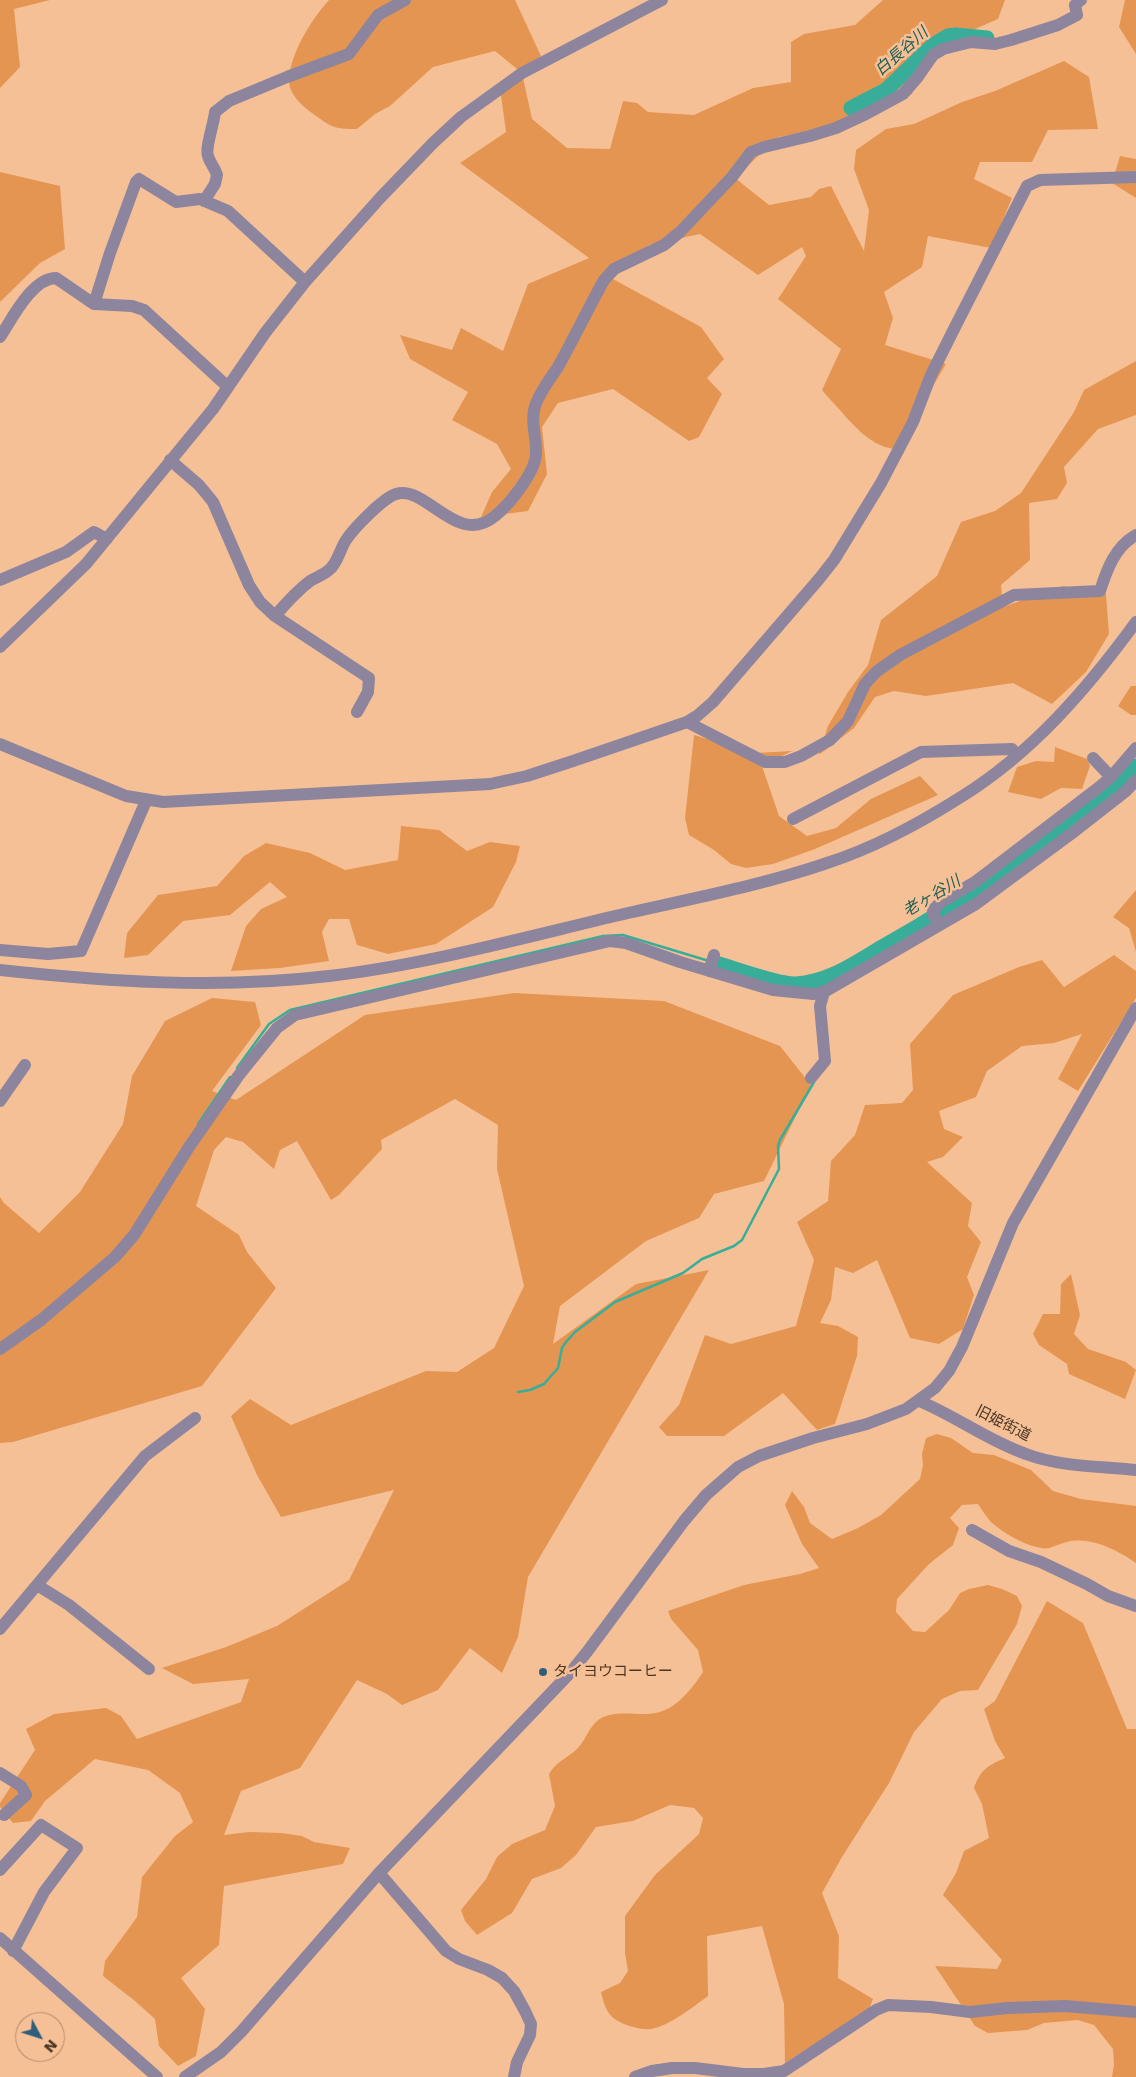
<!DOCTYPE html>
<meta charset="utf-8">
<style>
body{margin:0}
#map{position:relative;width:1136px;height:2077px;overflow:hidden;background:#f6c096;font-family:"DejaVu Sans",sans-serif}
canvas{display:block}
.north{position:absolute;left:15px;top:2012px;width:50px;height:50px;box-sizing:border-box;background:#f6c096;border:1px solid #b28868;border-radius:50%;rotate:130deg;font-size:14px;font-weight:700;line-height:20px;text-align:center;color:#4b3524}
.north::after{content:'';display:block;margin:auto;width:18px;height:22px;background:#2e5e7c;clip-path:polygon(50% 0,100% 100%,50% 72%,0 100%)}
</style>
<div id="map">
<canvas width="1136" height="2077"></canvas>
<div class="north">N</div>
</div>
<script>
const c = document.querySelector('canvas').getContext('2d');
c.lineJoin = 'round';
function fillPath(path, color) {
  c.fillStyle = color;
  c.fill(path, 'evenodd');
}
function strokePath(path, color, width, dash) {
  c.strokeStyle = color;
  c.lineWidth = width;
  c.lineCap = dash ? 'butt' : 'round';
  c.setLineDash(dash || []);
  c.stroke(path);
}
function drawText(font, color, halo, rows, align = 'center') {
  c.font = font + ' "DejaVu Sans","Noto Sans JP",sans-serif';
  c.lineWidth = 5;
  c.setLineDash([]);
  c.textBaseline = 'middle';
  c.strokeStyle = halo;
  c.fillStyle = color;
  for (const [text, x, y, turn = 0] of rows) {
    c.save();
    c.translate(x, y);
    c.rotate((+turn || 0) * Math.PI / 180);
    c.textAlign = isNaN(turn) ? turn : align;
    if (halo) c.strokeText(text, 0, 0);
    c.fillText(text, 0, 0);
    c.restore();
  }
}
fillPath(new Path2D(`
 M 0,0 L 50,0 L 14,9 L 20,67 L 0,88 Z
 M 329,0 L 515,0 L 541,56 L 522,73 L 532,119 L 567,148 L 610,149 L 623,101 L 637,103 L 648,112 L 694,115 L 753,88 L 791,82 L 791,42 L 804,34 L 855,25 L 883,0 L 1005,0 L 998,19 L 975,29 L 927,58 L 912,94 L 882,109 L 829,129 L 778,137 L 735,178 L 769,205 L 811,197 L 819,189 L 831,186 L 864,251 L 869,210 L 854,169 L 856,150 L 886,129 L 914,124 L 962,102 L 995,91 L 1064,61 L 1089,77 L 1098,129 L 1048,130 L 1032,162 L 980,162 L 974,179 L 1012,198 L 991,248 L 928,236 L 922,267 L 884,292 L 893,318 L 885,345 L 946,364 L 896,449 C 866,447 846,415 826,395 L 822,390 L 841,349 L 778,299 L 806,256 L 802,247 L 758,275 L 700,234 L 649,245 L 613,279 L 701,327 L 724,359 L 707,378 L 722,394 L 699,437 L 689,441 L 613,389 L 558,403 L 542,427 L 547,474 L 528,511 L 481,517 L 492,492 L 511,469 L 497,444 L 452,420 L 468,392 L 410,359 L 400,335 L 452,350 L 461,328 L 503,351 L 528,284 L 589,258 L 460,163 L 506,132 L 500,88 L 522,73 L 495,51 L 433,67 L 390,106 L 375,114 L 357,129 C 332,129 332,127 312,113 C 301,105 288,93 289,79 C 291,52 311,20 329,0 Z
 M 1125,0 L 1136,0 L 1136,54 L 1119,27 Z
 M 1120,156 L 1136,159 L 1136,198 L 1112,183 Z
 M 0,172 L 60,186 L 65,249 L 40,263 L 0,302 Z
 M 1136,361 L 1136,415 L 1098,429 L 1064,467 L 1067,483 L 1057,499 L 1029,503 L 1030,560 L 1001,585 L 1003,607 L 1063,586 L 1106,594 L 1109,634 L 1086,672 L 1052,704 L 1013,683 L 926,696 L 894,691 L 875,697 L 854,728 L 819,755 L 828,726 L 848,692 L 868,665 L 881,620 L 937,576 L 961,522 L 995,511 L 1021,493 L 1074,412 L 1084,390 Z
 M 1131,686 L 1136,686 L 1136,715 L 1131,715 L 1118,706 Z
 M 694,735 L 755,753 L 792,751 L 762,766 L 779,816 L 807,836 L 836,828 L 871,799 L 920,776 L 938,795 L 815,849 L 773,864 L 746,868 L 731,864 L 714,850 L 689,835 L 685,818 Z
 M 1055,747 L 1087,759 L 1090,766 L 1082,789 L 1061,788 L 1041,799 L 1008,792 L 1017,767 L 1036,761 L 1054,762 Z
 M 401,826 L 439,830 L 467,851 L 490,842 L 520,846 L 516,862 L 493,907 L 436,944 L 388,954 L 357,945 L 349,919 L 329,919 L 322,932 L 329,961 L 280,968 L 231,971 L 246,926 L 261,909 L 287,897 L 270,882 L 230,915 L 183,921 L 148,955 L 124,958 L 127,933 L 158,895 L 217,886 L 244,856 L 266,843 L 310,853 L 345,870 L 398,860 Z
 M 1136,890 L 1136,952 L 1129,928 L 1113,917 Z
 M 1114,955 L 1136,971 L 1136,998 L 1078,1091 L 1058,1079 L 1082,1034 L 1054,1043 L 1022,1046 L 987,1071 L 976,1097 L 939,1111 L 944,1129 L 963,1137 L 943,1157 L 927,1162 L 972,1203 L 968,1226 L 981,1242 L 967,1277 L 974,1295 L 963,1329 L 939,1344 L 910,1338 L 877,1260 L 853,1273 L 835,1267 L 831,1300 L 820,1323 L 838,1326 L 858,1337 L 857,1356 L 835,1424 L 817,1430 L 783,1393 L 724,1436 L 667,1436 L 659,1427 L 679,1405 L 705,1335 L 731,1344 L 796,1326 L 814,1260 L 797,1222 L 828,1201 L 831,1161 L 855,1135 L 865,1105 L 902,1103 L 913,1090 L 910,1044 L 953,995 L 1019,967 L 1042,960 L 1064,987 Z
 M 514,993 L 664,1001 L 780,1046 L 811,1085 L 764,1181 L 714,1194 L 699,1218 L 646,1241 L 560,1306 L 553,1344 L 636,1284 L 709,1270 L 528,1577 L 518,1637 L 502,1673 L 470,1648 L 438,1690 L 402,1705 L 387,1694 L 357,1680 L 300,1768 L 241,1791 L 224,1835 L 249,1832 L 281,1833 L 302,1836 L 314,1842 L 350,1848 L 343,1864 L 224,1886 L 219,1945 L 181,1978 L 205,2009 L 196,2056 L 178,2066 L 159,2046 L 155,2019 L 135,2001 L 103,1976 L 105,1961 L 137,1917 L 142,1877 L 175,1836 L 193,1822 L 180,1793 L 148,1770 L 95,1759 L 45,1801 L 31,1821 L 13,1823 L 0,1807 L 0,1803 L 35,1750 L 26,1729 L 54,1714 L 106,1708 L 121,1716 L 137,1739 L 241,1702 L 249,1679 L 193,1684 L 162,1668 L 226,1647 L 277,1626 L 349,1580 L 394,1490 L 281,1517 L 257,1475 L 231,1416 L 250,1399 L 291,1425 L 426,1371 L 457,1372 L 494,1348 L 524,1286 L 497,1169 L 498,1125 L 455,1099 L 381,1140 L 382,1149 L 339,1195 L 331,1200 L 297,1141 L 280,1150 L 274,1169 L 243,1142 L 226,1137 L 214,1150 L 196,1206 L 239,1235 L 247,1252 L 276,1288 L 202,1386 L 13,1442 L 0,1443 L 0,1197 L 4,1203 L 39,1233 L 80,1192 L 123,1124 L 132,1076 L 165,1021 L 212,998 L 255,1002 L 261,1025 L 212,1091 L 236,1100 L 365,1015 Z
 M 1071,1274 L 1080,1315 L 1074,1334 L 1088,1349 L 1126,1362 L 1136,1370 L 1125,1399 L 1069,1374 L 1067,1364 L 1039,1345 L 1033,1334 L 1043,1314 L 1060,1314 L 1061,1284 Z
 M 937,1434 L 951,1438 L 973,1453 L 994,1455 L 1031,1470 L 1053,1491 L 1081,1499 L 1136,1506 L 1136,1563 C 1117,1550 1090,1536 1067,1542 C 1058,1544 1050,1550 1041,1548 C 1024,1545 1005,1534 992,1523 C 987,1518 982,1510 978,1504 L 962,1505 L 950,1518 L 959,1528 L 953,1545 L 929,1564 L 897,1599 L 896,1612 L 913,1631 L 925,1632 L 949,1610 L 960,1593 L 969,1589 L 988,1585 L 1002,1589 L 1017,1596 L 1022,1606 L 1017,1624 L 978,1690 L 960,1691 L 942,1699 L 914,1732 L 889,1783 L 842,1857 L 822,1893 L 839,1936 L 838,1978 L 873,1999 L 869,2009 L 785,2063 L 784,2004 L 762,1926 L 707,1936 L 708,1996 C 693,2007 669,2026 651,2029 C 642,2030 632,2027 624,2024 C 608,2017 605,2009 601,1992 L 620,1983 L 628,1971 L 625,1953 L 625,1916 L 655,1875 L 699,1834 L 703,1818 L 694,1808 L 670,1805 L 633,1821 L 596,1827 L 576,1855 L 561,1868 L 532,1879 L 512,1913 L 477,1935 L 465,1921 L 461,1910 L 486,1879 L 497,1857 L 512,1844 L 545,1830 L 555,1806 L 549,1774 C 557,1761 566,1759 577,1749 C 588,1738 590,1721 606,1716 C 617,1712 632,1714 644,1714 C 672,1715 689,1693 703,1672 L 698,1650 L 671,1619 L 668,1611 L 744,1585 L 800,1574 L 819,1568 L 802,1544 L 785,1505 L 792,1491 L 804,1507 L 810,1523 L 832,1539 L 858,1528 L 881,1515 L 920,1479 L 923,1465 L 922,1454 L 926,1438 Z
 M 1047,1601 L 1083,1623 L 1127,1729 L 1136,1729 L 1136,2077 L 1112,2077 L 1114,2064 L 1113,2049 L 1094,2025 L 1078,2020 L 1044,2023 L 1027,2030 L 988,2033 L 975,2026 L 935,1966 L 997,1969 L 1002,1960 L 943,1895 L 956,1873 L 964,1851 L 989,1838 L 982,1804 L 974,1788 C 981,1769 987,1766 1005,1758 L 995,1741 L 984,1709 L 995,1701 Z`), '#e59552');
strokePath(new Path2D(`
 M 816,982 L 817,988
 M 237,1068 L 269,1024 L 290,1010 L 603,936 L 623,935 L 709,961
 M 198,1124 L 230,1077
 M 518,1392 L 530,1390 L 544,1384 L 558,1368 L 562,1348 L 566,1342 L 575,1332 L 615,1302 L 683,1273 L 702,1259 L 734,1246 L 742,1240 L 779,1169 L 778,1146 L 780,1140 L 814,1082`), '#38ad99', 2.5);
strokePath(new Path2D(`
 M 851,108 L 886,90 L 933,45 L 948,36 L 956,35 L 987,38
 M 719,964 C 736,969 780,985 796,984 C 829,982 855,963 882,947 C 973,896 1058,835 1136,766`), '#38ad99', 15);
strokePath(new Path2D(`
 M 204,201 L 215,184 L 217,175 C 215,168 210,163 208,156 C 205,148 214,123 215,112 L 229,101 L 287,77 L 349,54 L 378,15 L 405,0
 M 94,304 L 110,253 L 136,182 L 139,179 L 176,202 L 200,199 L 228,211 L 305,282
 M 0,337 C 12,319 32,278 56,278 L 94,304 L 132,306 L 144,310 L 228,387
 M 170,460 L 199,485 L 213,502 L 249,585 L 260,602 L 275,616 L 369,678 L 368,692 L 357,712
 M 0,580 L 66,552 L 94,532 L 107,539
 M 275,616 C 286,603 297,591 310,581 C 316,577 324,575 330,569 C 338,562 340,549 346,540 C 354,528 383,498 396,494 C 426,484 457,548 495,516 C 509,505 535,473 536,454 C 537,435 528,418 538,399 C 543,388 551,377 558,367 C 574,338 588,309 604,280 L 614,269 L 664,245 L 680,232 L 732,177 L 751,152 L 764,147 L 810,136 L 836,128 L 866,114 L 903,94 L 917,78 L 933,55 L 943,49 L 971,42 L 995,44 L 1011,40 L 1058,25 L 1077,15 L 1075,5 L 1081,0
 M 0,647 L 86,564 L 213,409 L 265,333 L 305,282 L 380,198 L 433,143 L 461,117 L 522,73 L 662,0
 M 687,722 L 765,762 L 785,762 L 801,756 L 830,740 L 848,721 L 865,684 L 876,672 L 900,655 L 1014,595 L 1100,591 C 1107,569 1115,547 1136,535
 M 0,744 L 126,796 L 163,802 L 490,784 L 527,776 L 573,761 L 687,722 L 697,716 L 713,702 L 819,579 L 834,560 L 881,483 L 913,422 L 931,375 L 955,327 L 1027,186 L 1040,180 L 1136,177
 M 1093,758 L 1111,777
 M 793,819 L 921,752 L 1012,749 L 1017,755
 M 939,924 L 933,914 L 933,910 L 941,902 L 975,882 L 1098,788 L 1111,777 L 1136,748
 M 0,950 L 48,954 L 81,951 L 146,801
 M 0,970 C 110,982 219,989 329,976 C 430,964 529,936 628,913 C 694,898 763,885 827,863 C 874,848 920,823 961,797 C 1032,753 1087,689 1136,622
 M 709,971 L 714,955
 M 811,1078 L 825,1061 L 820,1006 L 824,992
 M 0,1101 L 25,1065
 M 0,1349 L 41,1320 L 115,1257 L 134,1235 L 189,1147 L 239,1075 L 277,1028 L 295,1015 L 610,941 L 626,943 L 680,962 L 773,990 L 813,994 L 824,992 L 976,904 L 1071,834 L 1126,791 L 1136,780
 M 919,1401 C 956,1416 988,1441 1026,1454 C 1060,1467 1100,1466 1136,1470
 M 972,1530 L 1009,1551 L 1041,1562 L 1087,1584 L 1108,1596 L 1136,1606
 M 37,1585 L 69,1605 L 149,1669
 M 0,1629 L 145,1456 L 195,1418
 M 0,1773 L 21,1786 L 26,1795 L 4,1815
 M 0,1870 L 41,1825 L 77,1848 L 44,1892 L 13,1951
 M 379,1873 L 446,1951 L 459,1959 L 488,1970 L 502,1978 L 514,1991 L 525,2011 L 531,2024 L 530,2035 L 517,2062 L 514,2077
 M 0,1938 L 157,2077
 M 185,2077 L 221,2052 L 241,2032 L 379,1873 L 570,1673 L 587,1652 L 684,1521 L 706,1495 L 738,1467 L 759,1456 L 813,1438 L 867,1424 L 906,1409 L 935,1388 L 949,1371 L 962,1347 L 1013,1223 L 1136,1008
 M 635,2077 L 652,2071 L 672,2068 L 695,2068 L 743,2074 L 764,2074 L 784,2071 L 876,2010 L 888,2005 L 931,2007 L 970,2012 L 1007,2008 L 1065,2006 L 1136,2012`), '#8d859e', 12);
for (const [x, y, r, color] of [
 [543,1672,5,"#2e5e7c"]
]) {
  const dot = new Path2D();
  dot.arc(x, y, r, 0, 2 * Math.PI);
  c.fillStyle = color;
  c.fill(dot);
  strokePath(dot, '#f6c096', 2);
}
drawText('15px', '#4b3524', '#f6c096', [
 ["旧姫街道",1003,1424,27]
]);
drawText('15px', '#4b3524', '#f6c096', [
 ["タイヨウコーヒー",553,1672]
], 'left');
drawText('italic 16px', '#205e53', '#f6c096', [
 ["白長谷川",902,52,-41],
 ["老ヶ谷川",932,897,-31]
]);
</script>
